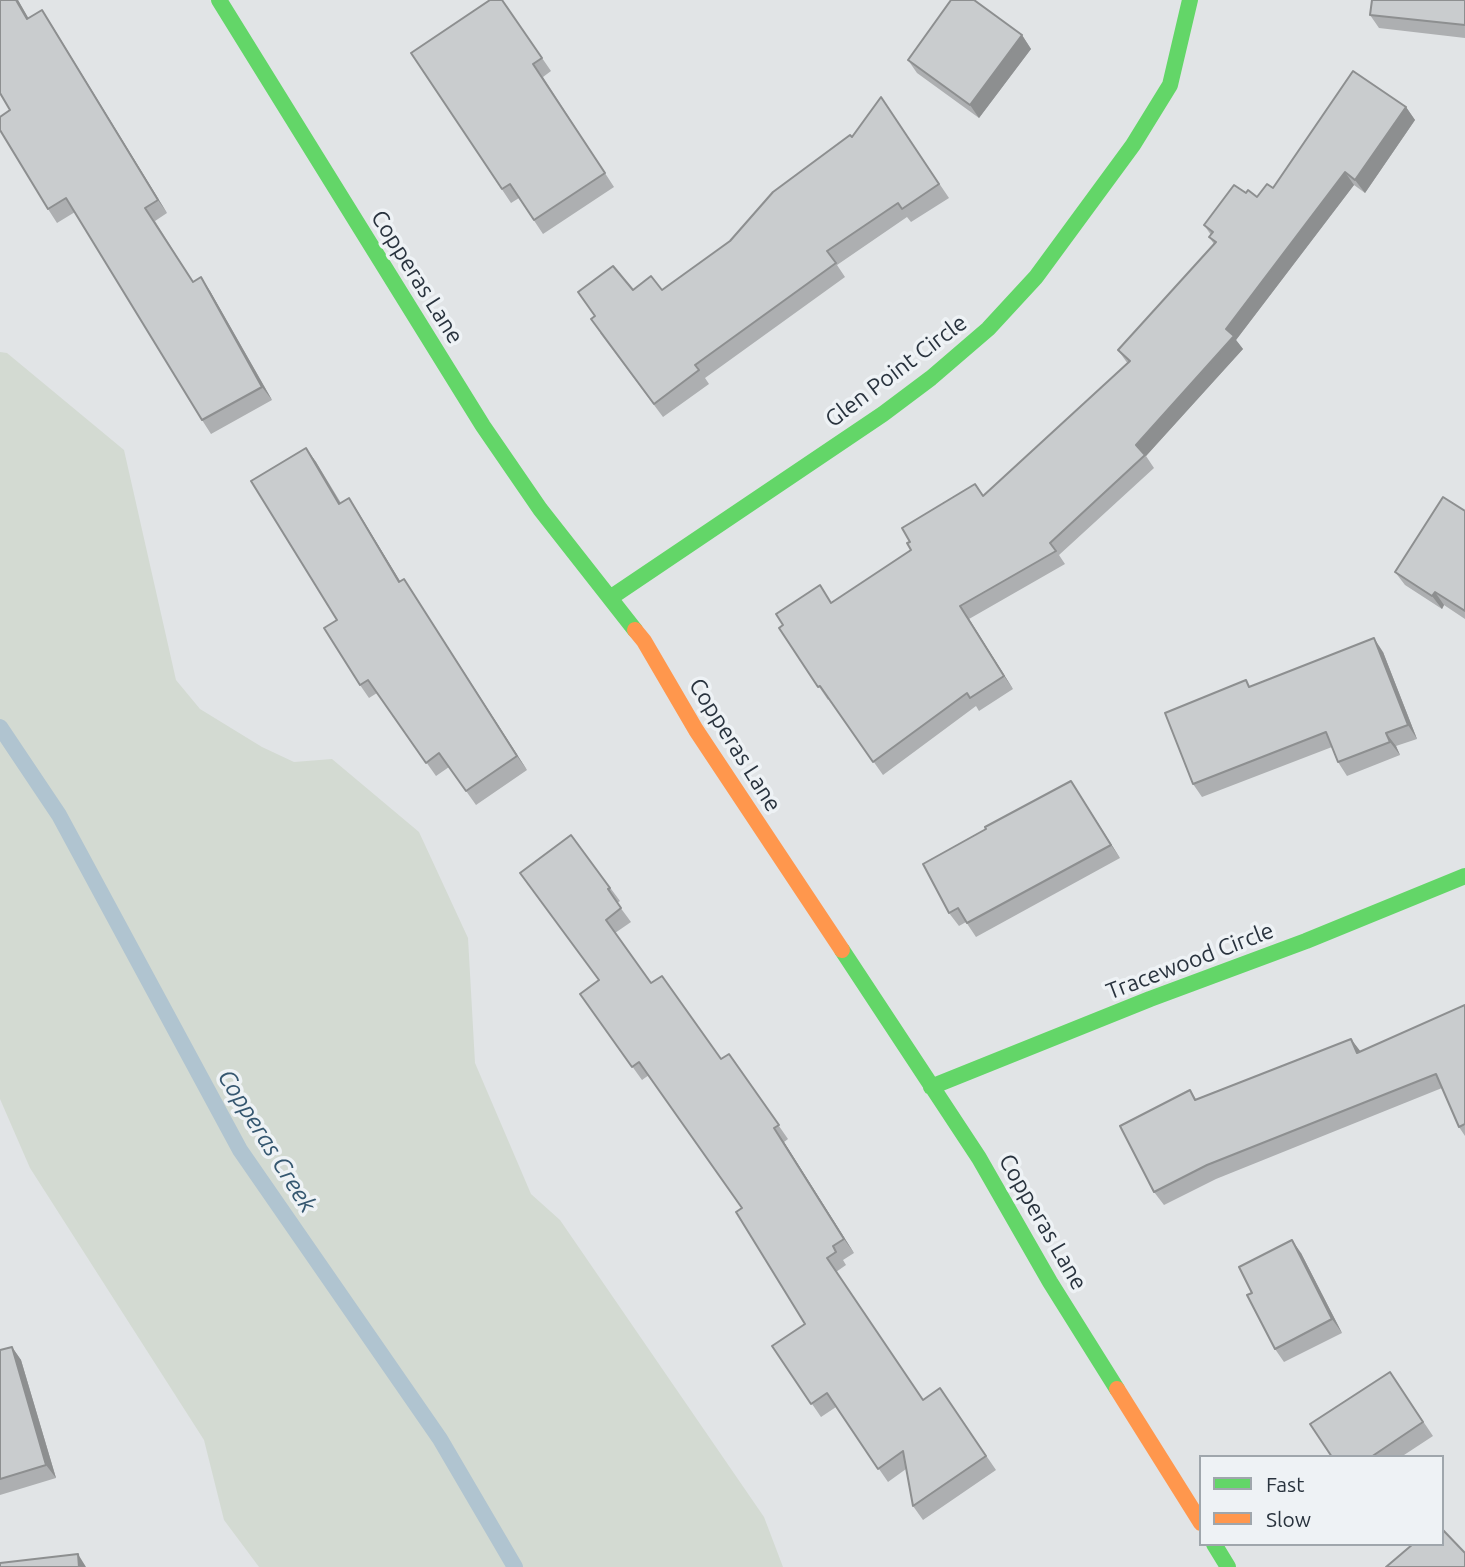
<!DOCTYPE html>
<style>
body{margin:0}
#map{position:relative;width:1465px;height:1567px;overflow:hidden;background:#e1e4e6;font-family:Ubuntu,sans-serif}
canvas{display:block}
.legend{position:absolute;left:1199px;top:1455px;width:245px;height:91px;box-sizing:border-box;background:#eef2f5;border:2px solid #9fa6ac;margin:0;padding:9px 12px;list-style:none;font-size:21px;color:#29333e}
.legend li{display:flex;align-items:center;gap:14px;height:35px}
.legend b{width:35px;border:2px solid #9fa6ac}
</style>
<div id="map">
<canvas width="1465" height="1567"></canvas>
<ul class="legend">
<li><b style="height:9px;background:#63d668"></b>Fast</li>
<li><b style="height:9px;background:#ff974d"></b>Slow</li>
</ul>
</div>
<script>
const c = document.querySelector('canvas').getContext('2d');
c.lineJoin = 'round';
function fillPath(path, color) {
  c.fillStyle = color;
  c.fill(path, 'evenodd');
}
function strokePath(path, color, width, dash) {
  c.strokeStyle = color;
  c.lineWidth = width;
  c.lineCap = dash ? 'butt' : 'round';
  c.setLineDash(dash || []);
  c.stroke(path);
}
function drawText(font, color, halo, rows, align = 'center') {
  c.font = font + ' Ubuntu,sans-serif';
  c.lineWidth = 7;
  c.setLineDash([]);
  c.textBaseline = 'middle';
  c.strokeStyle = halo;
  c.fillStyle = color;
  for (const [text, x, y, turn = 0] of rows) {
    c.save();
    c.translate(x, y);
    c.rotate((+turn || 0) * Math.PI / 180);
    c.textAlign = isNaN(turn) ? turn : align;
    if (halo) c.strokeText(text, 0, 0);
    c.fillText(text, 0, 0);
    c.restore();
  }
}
fillPath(new Path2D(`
 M 0,352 L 7,353 L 124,450 L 176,680 L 200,709 L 262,747 L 294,762 L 332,759 L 419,832 L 468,938 L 475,1063 L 531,1194 L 560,1220 L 764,1517 L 783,1567 L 259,1567 L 224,1520 L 204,1440 L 30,1168 L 0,1099 Z`), '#d3dad2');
strokePath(new Path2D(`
 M 0,727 L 59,815 L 240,1150 L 440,1439 L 515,1567`), '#b0c4d0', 16);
strokePath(new Path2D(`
 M 219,0 L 483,426 L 540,509 L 635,630
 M 610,598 L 883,414 L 931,378 L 988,329 L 1036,277 L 1133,145 L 1170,85 L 1190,0
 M 842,950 L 979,1158 L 1050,1282 L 1117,1389
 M 931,1087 L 1150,999 L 1306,941 L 1465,876
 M 1214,1544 L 1228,1567`), '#63d668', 16);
strokePath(new Path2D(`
 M 635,630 L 644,641 L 696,730 L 842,950
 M 1117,1389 L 1201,1523`), '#ff974d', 16);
fillPath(new Path2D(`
 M 18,0 L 28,18 L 51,24 L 167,213 L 155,221 L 193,282 L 210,291 L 272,400 L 211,434 L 202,420 L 75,212 L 57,223 L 48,209 L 10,110 Z
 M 502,0 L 551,71 L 543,77 L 614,187 L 543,234 L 519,198 L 511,203 L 411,53 Z
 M 1465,0 L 1465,38 L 1379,28 L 1370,15 Z
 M 1022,35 L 1031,49 L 979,118 L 917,73 L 908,60 Z
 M 881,97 L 949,198 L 911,222 L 907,217 L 837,265 L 845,277 L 705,378 L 709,384 L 663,417 L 600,333 L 633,290 L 662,290 L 730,241 L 852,137 Z
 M 1406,107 L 1415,120 L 1365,193 L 1354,185 L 1236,340 L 1243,349 L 1146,456 L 1154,468 L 1059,555 L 1065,564 L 969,619 L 1013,689 L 979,711 L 976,706 L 883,775 L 829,699 L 828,700 L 779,628 L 832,603 L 911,550 L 910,542 L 975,484 L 984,496 L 1128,364 L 1118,350 L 1214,244 L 1209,237 L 1211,235 L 1204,225 L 1246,193 L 1257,197 L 1273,188 Z
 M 306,448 L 316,462 L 341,503 L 349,498 L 358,512 L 400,581 L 413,593 L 527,770 L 476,805 L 449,767 L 436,776 L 377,693 L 369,698 L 360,685 L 337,620 Z
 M 1465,511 L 1465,619 L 1444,605 L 1442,609 L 1405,585 L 1395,572 Z
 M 1383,652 L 1417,739 L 1396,746 L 1400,755 L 1347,776 L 1338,762 L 1332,747 L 1202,797 L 1193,784 L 1250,687 Z
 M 1071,781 L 1120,858 L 976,937 L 966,922 L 959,926 L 949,913 L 986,829 Z
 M 571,835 L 620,901 L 617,903 L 631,922 L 615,933 L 651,983 L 721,1059 L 729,1054 L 788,1139 L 784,1142 L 854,1253 L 843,1260 L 846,1265 L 836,1272 L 923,1400 L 940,1388 L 996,1470 L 923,1520 L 913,1506 L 906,1469 L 888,1482 L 836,1407 L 821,1417 L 772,1346 L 805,1324 L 742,1208 L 649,1075 L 642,1080 L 580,994 L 599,981 Z
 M 1465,1005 L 1465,1136 L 1459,1127 L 1442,1088 L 1216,1179 L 1164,1205 L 1154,1192 L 1190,1090 L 1196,1099 L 1351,1039 L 1360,1052 Z
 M 1301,1253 L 1342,1333 L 1284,1362 L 1275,1349 L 1252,1293 Z
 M 12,1347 L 21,1360 L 56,1478 L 0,1495 L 0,1350 Z
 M 1390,1372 L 1433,1436 L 1401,1457 L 1332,1457 Z`), '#adafb1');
fillPath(new Path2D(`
 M 16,0 L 18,0 L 37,33 L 27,19 Z
 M 42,10 L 51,24 L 167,213 L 158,200 Z
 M 1022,35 L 1031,49 L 979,118 L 970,105 Z
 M 1406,107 L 1415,120 L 1365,193 L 1355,180 Z
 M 1345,172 L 1354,185 L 1236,340 L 1243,349 L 1146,456 L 1136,445 L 1226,329 Z
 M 201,277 L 210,291 L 272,400 L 262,387 Z
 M 306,448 L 316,462 L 349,518 L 339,504 Z
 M 349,498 L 358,512 L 409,596 L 399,582 Z
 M 404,579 L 413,593 L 527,770 L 517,756 Z
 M 1435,592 L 1444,605 L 1442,609 L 1432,596 Z
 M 960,606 L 969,619 L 1013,689 L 1004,676 Z
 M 1374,638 L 1383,652 L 1417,739 L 1408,725 Z
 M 1386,733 L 1396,746 L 1400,755 L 1390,742 Z
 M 1071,781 L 1080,795 L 1120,858 L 1111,845 Z
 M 1351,1039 L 1361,1052 L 1357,1053 Z
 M 774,1128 L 784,1142 L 854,1253 L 844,1239 Z
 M 1292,1240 L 1301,1253 L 1342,1333 L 1332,1319 Z
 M 12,1347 L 21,1360 L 56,1478 L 46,1465 Z
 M 78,1554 L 86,1567 L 79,1567 Z`), '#8d8f90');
const building = new Path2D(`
 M 0,0 L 16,0 L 27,19 L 42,10 L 158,200 L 145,208 L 193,282 L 201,277 L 262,387 L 202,420 L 66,198 L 48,209 L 0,130 L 0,117 L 10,110 L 0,93 Z
 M 490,0 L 502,0 L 542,58 L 533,64 L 605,173 L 534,220 L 510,184 L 502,189 L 411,53 Z
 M 951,0 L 974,0 L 1022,35 L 970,105 L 908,60 Z
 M 1372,0 L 1465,0 L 1465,25 L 1370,15 Z
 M 1353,71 L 1406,107 L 1355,180 L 1345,172 L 1226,329 L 1234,336 L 1136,445 L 1145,455 L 1050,543 L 1056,551 L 960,606 L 1004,676 L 970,698 L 967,693 L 873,762 L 820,686 L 818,687 L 779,628 L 783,625 L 776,614 L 820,585 L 831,603 L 911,550 L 907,543 L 910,542 L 902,528 L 975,484 L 983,496 L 1130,361 L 1118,350 L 1216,242 L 1209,237 L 1213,232 L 1204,225 L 1234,185 L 1246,193 L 1248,190 L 1257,197 L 1267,184 L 1273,188 Z
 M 881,97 L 939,184 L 902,209 L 898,203 L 827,251 L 836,263 L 695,365 L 699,370 L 654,404 L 591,319 L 595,316 L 578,292 L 613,266 L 633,290 L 651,276 L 662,290 L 730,241 L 773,192 L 850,135 L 852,137 Z
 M 306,448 L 339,504 L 349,498 L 399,582 L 404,579 L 517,756 L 466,791 L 439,753 L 426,763 L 368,680 L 360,685 L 324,628 L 337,620 L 251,481 Z
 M 1443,497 L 1465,511 L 1465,611 L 1435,592 L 1432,596 L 1395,572 Z
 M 1374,638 L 1408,725 L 1386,733 L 1390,742 L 1338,762 L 1326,732 L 1193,784 L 1165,713 L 1246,680 L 1249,687 Z
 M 1071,781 L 1111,845 L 967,923 L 958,908 L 949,913 L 923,864 L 986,829 L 985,827 Z
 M 571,835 L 610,888 L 608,889 L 621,908 L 606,920 L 651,983 L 662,976 L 721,1059 L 729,1054 L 779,1125 L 774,1128 L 844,1239 L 833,1246 L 836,1252 L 827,1258 L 923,1400 L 940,1388 L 986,1456 L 913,1506 L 903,1451 L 878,1469 L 827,1393 L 811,1404 L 772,1346 L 805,1324 L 736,1212 L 742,1208 L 639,1062 L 632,1067 L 580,994 L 599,980 L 520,873 Z
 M 1465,1005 L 1465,1124 L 1459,1127 L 1436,1074 L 1207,1165 L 1154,1192 L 1120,1126 L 1190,1090 L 1195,1100 L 1351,1039 L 1357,1053 Z
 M 1292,1240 L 1332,1319 L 1275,1349 L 1247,1295 L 1252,1293 L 1239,1267 Z
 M 12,1347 L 46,1465 L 0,1479 L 0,1350 Z
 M 1390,1372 L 1423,1422 L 1371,1457 L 1332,1457 L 1310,1424 Z
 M 1442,1529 L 1465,1553 L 1465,1567 L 1386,1567 L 1413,1544 L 1442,1544 Z
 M 78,1554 L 79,1567 L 0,1567 L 0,1563 Z`);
fillPath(building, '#c9ccce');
strokePath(building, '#8d8f90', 2);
drawText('23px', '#29333e', '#eef2f5', [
 ["Copperas Lane",417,277,58],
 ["Glen Point Circle",896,371,-37],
 ["Copperas Lane",735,745,58],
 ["Tracewood Circle",1190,961,-21],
 ["Copperas Lane",1043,1222,60]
]);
drawText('italic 24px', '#355770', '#eef2f5', [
 ["Copperas Creek",267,1141,58]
]);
</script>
